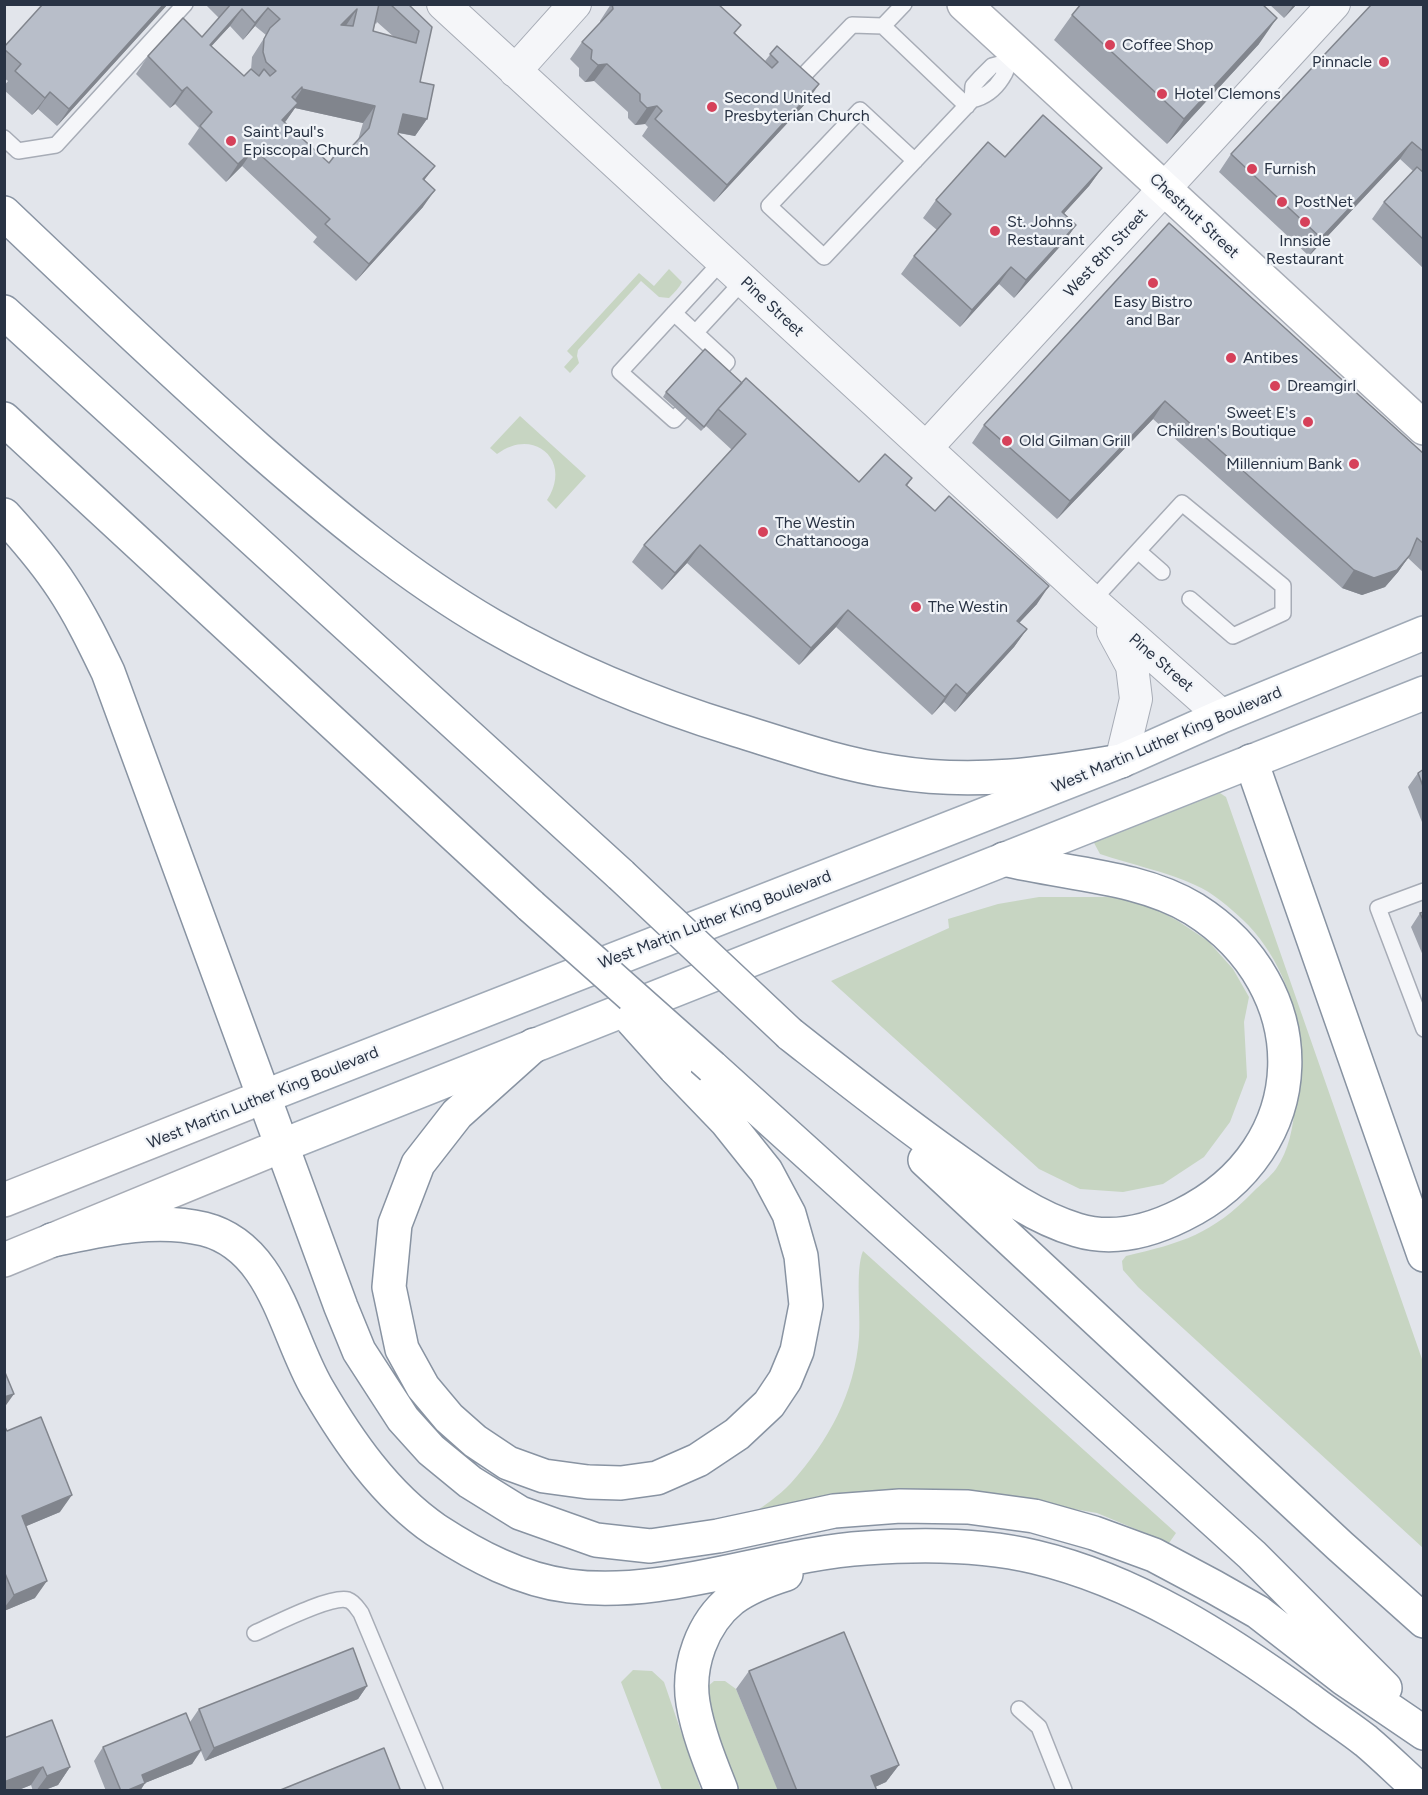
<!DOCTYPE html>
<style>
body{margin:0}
#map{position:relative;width:1428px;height:1795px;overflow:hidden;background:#e2e5eb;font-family:Figtree,sans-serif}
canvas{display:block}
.frame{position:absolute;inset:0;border:6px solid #293344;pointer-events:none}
</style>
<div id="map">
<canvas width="1428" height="1795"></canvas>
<div class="frame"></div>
</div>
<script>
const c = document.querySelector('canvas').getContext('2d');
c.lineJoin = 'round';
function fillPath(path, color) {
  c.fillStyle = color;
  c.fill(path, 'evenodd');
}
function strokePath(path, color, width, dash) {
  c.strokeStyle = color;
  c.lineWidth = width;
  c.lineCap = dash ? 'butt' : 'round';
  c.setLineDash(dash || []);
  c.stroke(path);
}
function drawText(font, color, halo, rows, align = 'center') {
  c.font = font + ' Figtree,sans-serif';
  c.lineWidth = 4.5;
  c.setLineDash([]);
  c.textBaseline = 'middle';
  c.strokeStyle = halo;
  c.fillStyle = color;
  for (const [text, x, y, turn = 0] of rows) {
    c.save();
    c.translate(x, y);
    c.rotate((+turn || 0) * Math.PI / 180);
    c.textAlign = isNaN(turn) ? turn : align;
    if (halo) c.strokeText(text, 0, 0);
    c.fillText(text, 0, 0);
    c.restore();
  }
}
fillPath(new Path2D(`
 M 669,269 L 682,282 C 679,288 675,292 669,298 L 659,297 L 641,281 L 578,350 L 577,356 L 579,363 L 570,373 L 564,367 L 573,357 L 567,351 L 639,273 L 654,286 Z
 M 520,416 L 586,476 L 556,509 L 547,500 C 573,461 534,426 497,454 L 490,448 Z
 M 1220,793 L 1226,797 L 1423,1362 L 1423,1548 L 1138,1287 L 1123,1270 L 1122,1261 L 1126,1256 C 1182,1243 1212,1234 1253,1192 C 1261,1184 1270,1177 1276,1169 C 1289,1150 1293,1128 1295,1105 C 1298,1084 1301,1062 1300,1041 C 1295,997 1275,950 1243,920 C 1229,907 1212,892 1195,885 C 1167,872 1130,864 1100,854 L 1093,841 Z
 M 1039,897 L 1108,897 L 1135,900 L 1148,905 L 1178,921 L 1208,941 L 1233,969 L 1249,997 L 1244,1022 L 1247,1077 L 1230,1122 L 1204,1157 L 1163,1184 L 1123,1192 L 1080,1189 L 1039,1169 L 831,981 L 949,928 L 948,919 L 998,904 Z
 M 863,1251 L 1176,1533 L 1169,1543 L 1097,1513 L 986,1494 L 748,1517 C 762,1507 779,1496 791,1483 C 828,1442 855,1393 859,1337 C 861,1314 855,1270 863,1251 Z
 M 633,1670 L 652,1671 L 664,1682 L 701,1790 L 662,1790 L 621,1682 Z
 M 714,1681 L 725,1681 L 736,1689 L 778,1790 L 731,1790 L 717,1756 L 706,1688 Z`), '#c7d5c2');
const lane = new Path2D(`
 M 904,4 L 883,26 L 967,106
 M 801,78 L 852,25 L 883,26
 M 972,100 L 973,86 L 981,77 L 992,66 L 1007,62
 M 4,138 L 18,151 L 56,145 L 185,4
 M 915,161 L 860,110 L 769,206 L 824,257 L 972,100 C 985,97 995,89 1002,78 C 1009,68 1006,64 1016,53
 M 674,313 L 727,362 L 710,381
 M 696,332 L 743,281
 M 693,399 L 674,420 L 620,372 L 722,261
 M 1138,551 L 1162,572
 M 1092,601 L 1182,503 L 1283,586 L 1283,613 L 1233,636 L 1190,599
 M 1424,891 L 1378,908 L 1424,1029
 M 255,1633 C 273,1625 331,1595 348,1600 C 354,1602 357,1608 361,1613 L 435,1790
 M 1019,1709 L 1039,1727 L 1064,1790`);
const street = new Path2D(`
 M 443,4 L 1092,601 L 1222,716
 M 515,71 L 575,4
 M 926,448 L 1334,4
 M 1113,631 L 1132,666 L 1136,699 L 1121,761`);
const secondary = new Path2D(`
 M 964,4 L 1424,428
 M 4,1200 L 263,1097
 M 4,1260 L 281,1146`);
const primary = new Path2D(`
 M 263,1097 L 1121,761 L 1222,716 L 1424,633
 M 281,1146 L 1424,693`);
const highway = new Path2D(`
 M 4,213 C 88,293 171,372 258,449 C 331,513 407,576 491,625 C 569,670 652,704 737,730 C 789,746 840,764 894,772 C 973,785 1044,774 1121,761
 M 4,312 L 621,875
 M 4,419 L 531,906
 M 4,515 C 25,538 45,561 62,587 C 80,614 94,643 108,672 L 341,1307 L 359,1351 L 403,1419 L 431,1450 L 470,1482 L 520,1513 L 596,1540 L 650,1546 L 718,1536 L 834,1511 L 900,1506 L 968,1507 L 1034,1516 L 1094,1533 L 1154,1555 L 1214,1587 L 1258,1612 L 1343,1678 L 1424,1733
 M 1251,761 L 1424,1255
 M 790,1034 C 846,1078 901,1122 960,1163 C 996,1189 1033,1217 1077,1230 C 1113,1241 1150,1231 1182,1215 C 1316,1149 1318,987 1194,909 C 1140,876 1065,874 1004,859
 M 534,1045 L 457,1114 L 418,1164 L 395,1224 L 389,1287 L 402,1349 L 423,1387 L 449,1418 L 475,1441 L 508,1463 L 544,1476 L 588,1482 L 621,1483 L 657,1478 L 698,1460 L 737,1434 L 769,1404 L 785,1380 L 797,1351 L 806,1305 L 801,1256 L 789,1214 L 766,1171 L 726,1121 L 675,1068
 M 712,1067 L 1252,1555 L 1385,1688
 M 925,1160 L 1340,1546 L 1424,1621
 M 52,1240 C 101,1230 154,1217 204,1229 C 275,1247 285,1333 317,1388 C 348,1441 385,1495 436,1530 C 476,1556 521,1580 569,1586 C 664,1599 770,1554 866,1548 C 921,1544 981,1544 1035,1557 C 1136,1581 1224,1638 1307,1698 C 1326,1713 1347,1726 1366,1741 C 1385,1757 1402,1774 1420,1790
 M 721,1790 C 710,1762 698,1733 693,1703 C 687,1666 702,1623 732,1599 C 748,1587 767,1580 786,1574`);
strokePath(lane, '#a7acb6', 18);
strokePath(street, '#a7acb6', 34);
strokePath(secondary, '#a7acb6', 36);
strokePath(primary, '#a0aab7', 36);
strokePath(highway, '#8893a2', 36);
strokePath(lane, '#f5f6f9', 15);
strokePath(street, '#f5f6f9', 32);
strokePath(secondary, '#fff', 33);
strokePath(primary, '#fff', 33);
strokePath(highway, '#fff', 33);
const highwayBridge = new Path2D(`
 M 621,875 L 790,1034
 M 531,906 L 712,1067
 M 632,1020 L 675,1068`);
strokePath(highwayBridge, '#8893a2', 36, []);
strokePath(highwayBridge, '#fff', 33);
fillPath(new Path2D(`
 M 43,4 L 168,4 L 57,126 L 38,109 L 32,115 L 4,90 L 4,86 L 8,81 L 4,78 L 4,47 Z
 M 205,4 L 389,4 L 432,27 L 420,82 L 427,119 L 415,136 L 398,133 L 398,134 L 425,180 L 423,207 L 356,281 L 313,242 L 317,237 L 242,166 L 226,182 L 188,144 L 199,128 L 175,104 L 170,108 L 136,74 L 148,56 L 202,37 L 219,18 ZM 377,22 L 394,37 L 373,31 L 375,23 L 376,24 ZM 230,26 L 243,40 L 255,26 L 266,35 L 252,57 L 251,70 L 244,76 L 211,46 ZM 295,108 L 363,123 L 358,140 L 344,155 L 329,163 L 284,123 Z
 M 611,4 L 623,4 L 735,33 L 765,61 L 777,46 L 807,102 L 714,202 L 642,136 L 648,127 L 645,124 L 635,125 L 628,118 L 628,112 L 594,81 L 585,82 L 579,76 L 579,68 L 570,59 L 582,42 L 600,23 L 600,21 Z
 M 1269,4 L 1297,4 L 1284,18 Z
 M 1424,4 L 1424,269 L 1372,219 L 1384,202 L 1413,171 L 1400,159 L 1309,256 L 1219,172 L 1231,154 Z
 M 1072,15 L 1259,44 L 1167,144 L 1054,40 Z
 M 1005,157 L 1102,168 L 1089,186 L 1064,213 L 1076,225 L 1064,242 L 1014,298 L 999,284 L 960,327 L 901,274 L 914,256 L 937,230 L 923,218 L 936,200 Z
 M 1169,223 L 1424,454 L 1424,573 L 1408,558 L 1398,572 L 1385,587 L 1362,595 L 1342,588 L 1153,419 L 1057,519 L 972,443 L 984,425 Z
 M 742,383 L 859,482 L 912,478 L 907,486 L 1037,604 L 1019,623 L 1027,629 L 1014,647 L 955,712 L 944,702 L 932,715 L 836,627 L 799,665 L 687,563 L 662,590 L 632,562 L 644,545 L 732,450 L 706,426 L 707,425 L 701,431 L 663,397 L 666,392 Z
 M 1424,769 L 1424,827 L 1408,787 L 1418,773 Z
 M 1424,912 L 1424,958 L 1411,927 L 1420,913 Z
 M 4,1425 L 7,1431 L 60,1512 L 26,1526 L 35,1598 L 4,1611 Z
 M 749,1671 L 899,1765 L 886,1782 L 875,1787 L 877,1791 L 778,1791 L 736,1689 Z
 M 367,1686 L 358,1699 L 205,1761 L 201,1751 L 192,1764 L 145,1783 L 140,1791 L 106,1791 L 94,1761 L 103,1747 L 190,1722 L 199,1709 Z
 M 4,1738 L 70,1767 L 58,1785 L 42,1791 L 33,1791 L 31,1785 L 16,1791 L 4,1791 Z`), '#9ea3ad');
fillPath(new Path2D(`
 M 164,4 L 168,4 L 57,126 L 69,109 Z
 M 1294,4 L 1297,4 L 1284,18 Z
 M 268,8 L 255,26 L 243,40 L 255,23 Z
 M 242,9 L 230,26 L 197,62 L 210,45 Z
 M 357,9 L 345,27 L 341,25 Z
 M 1277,18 L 1259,44 L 1167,144 L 1184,119 Z
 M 607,64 L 594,81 L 585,82 L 598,65 Z
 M 819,84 L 807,102 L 714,202 L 727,185 Z
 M 187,87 L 175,104 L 170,108 L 182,91 Z
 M 302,89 L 375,106 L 363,123 L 295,108 L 286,121 L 269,138 Z
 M 50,92 L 38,109 L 32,115 L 45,98 Z
 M 657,106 L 645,124 L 635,125 L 647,108 Z
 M 403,114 L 427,119 L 415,136 L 390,131 Z
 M 1412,142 L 1400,159 L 1309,256 L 1321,238 Z
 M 254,149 L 242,166 L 226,182 L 238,164 Z
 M 435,166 L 422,183 L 423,179 Z
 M 1102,168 L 1089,186 L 1050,229 L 1062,212 Z
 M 435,190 L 423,207 L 356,281 L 369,264 Z
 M 1076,225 L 1064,242 L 1014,298 L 1026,280 Z
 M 1011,267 L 999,284 L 960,327 L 972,310 Z
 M 1165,401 L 1153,419 L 1057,519 L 1070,501 Z
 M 700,545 L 687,563 L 662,590 L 675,573 Z
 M 1410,555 L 1398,572 L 1385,587 L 1362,595 L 1342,588 L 1354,570 Z
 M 1049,586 L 1037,604 L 1005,638 L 1017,621 Z
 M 848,610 L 836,627 L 799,665 L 811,648 Z
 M 1027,629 L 1014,647 L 955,712 L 967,694 Z
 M 956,684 L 944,702 L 932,715 L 945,697 Z
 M 14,1394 L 4,1408 L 4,1397 Z
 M 72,1495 L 60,1512 L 10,1533 L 22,1516 Z
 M 47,1581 L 35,1598 L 4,1611 L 4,1608 L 14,1595 Z
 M 367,1686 L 358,1699 L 205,1761 L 214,1748 Z
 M 201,1750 L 192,1764 L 145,1783 L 140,1791 L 126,1791 L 142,1775 Z
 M 899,1765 L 886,1782 L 866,1791 L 871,1776 Z
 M 43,1767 L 31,1785 L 16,1791 L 4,1791 L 4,1782 Z
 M 70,1767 L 58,1785 L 42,1791 L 36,1791 L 47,1776 Z`), '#81858d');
const building = new Path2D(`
 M 43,4 L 164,4 L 69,109 L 50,92 L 45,98 L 15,71 L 21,64 L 4,49 L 4,47 Z
 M 231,4 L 379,4 L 373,31 L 416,43 L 419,31 L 390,4 L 408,4 L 432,27 L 420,82 L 434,85 L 427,119 L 403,114 L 398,134 L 435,166 L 423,179 L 435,190 L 369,264 L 325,224 L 330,219 L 254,149 L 238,164 L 200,126 L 212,112 L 187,87 L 182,91 L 148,56 L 183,18 L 202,37 ZM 268,8 L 280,19 L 270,28 L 264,39 L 263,52 L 266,62 L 276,71 L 270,76 L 264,69 L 259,76 L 251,69 L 244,76 L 210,45 L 242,9 L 255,23 ZM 357,9 L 353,26 L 341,25 ZM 302,87 L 302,89 L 375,106 L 369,128 L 344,155 L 339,150 L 329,163 L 282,120 L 298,103 L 292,97 Z
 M 612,4 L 718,4 L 741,25 L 734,33 L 772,68 L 778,62 L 770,54 L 777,46 L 819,84 L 727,185 L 655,119 L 662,111 L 657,106 L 647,108 L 640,101 L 640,94 L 607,64 L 598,65 L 591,59 L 592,50 L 582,42 L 613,9 Z
 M 1081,4 L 1262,4 L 1277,18 L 1184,119 L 1072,15 Z
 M 1372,4 L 1424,4 L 1424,152 L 1412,142 L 1321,238 L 1231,154 Z
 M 1043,115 L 1102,168 L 1062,212 L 1076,225 L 1026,280 L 1011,267 L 972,310 L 914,256 L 951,214 L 936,200 L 988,142 L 1005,157 Z
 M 1417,167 L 1424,173 L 1424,240 L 1384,202 Z
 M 1169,223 L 1424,454 L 1424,544 L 1417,538 L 1410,555 L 1397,570 L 1374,578 L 1354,570 L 1165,401 L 1070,501 L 984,425 Z
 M 705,349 L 742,383 L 718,409 L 704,427 L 666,392 Z
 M 746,378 L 859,482 L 885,454 L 912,478 L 906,485 L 935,511 L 949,496 L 1049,586 L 1017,621 L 1027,629 L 967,694 L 956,684 L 945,697 L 848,610 L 811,648 L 700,545 L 675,573 L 644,545 L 746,434 L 718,409 Z
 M 1424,769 L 1424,789 L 1418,773 Z
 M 1424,912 L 1424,922 L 1420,913 Z
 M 4,1370 L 14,1394 L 4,1397 Z
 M 41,1417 L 72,1495 L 22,1516 L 47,1581 L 14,1595 L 4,1571 L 4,1425 L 7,1431 Z
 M 844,1632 L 899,1765 L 871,1776 L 877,1791 L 797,1791 L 749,1671 Z
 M 353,1648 L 367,1686 L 214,1748 L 199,1709 Z
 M 186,1713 L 201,1750 L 142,1775 L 145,1783 L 126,1791 L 121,1791 L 103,1747 Z
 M 52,1720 L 70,1767 L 47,1776 L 43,1767 L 4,1782 L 4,1738 Z
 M 384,1748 L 400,1789 L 396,1791 L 278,1791 Z`);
fillPath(building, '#b8bec9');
strokePath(building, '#81858d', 1.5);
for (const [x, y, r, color] of [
 [1110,45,6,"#d6415a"],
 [1384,62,6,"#d6415a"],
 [1162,94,6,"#d6415a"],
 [712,107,6,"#d6415a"],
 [231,141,6,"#d6415a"],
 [1252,169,6,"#d6415a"],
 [1282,202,6,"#d6415a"],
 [1305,222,6,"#d6415a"],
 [995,231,6,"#d6415a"],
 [1153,283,6,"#d6415a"],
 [1231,358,6,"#d6415a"],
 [1275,386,6,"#d6415a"],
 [1308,422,6,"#d6415a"],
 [1007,441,6,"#d6415a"],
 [1354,464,6,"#d6415a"],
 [763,532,6,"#d6415a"],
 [916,607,6,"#d6415a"]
]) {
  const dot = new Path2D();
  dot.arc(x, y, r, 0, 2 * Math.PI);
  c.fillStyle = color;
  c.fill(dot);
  strokePath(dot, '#f1f4f8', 2);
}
drawText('16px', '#293344', '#f1f4f8', [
 ["Coffee Shop",1122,45],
 ["Pinnacle",1372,62,"right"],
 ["Hotel Clemons",1174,94],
 ["Second United",724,98],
 ["Presbyterian Church",724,116],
 ["Saint Paul's",243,132],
 ["Episcopal Church",243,150],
 ["Furnish",1264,169],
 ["PostNet",1294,202],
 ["St. Johns",1007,222],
 ["Restaurant",1007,240],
 ["Innside",1305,241,"center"],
 ["Restaurant",1305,259,"center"],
 ["Easy Bistro",1153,302,"center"],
 ["and Bar",1153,320,"center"],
 ["Antibes",1243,358],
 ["Dreamgirl",1287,386],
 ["Sweet E's",1296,413,"right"],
 ["Children's Boutique",1296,431,"right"],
 ["Old Gilman Grill",1019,441],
 ["Millennium Bank",1342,464,"right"],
 ["The Westin",775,523],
 ["Chattanooga",775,541],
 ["The Westin",928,607]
], 'left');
drawText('16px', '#293344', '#f1f4f8', [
 ["Chestnut Street",1194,216,43],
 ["West 8th Street",1106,253,-47],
 ["Pine Street",772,307,43],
 ["Pine Street",1161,663,41],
 ["West Martin Luther King Boulevard",1167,740,-23],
 ["West Martin Luther King Boulevard",715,920,-21],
 ["West Martin Luther King Boulevard",263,1098,-22]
]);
</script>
